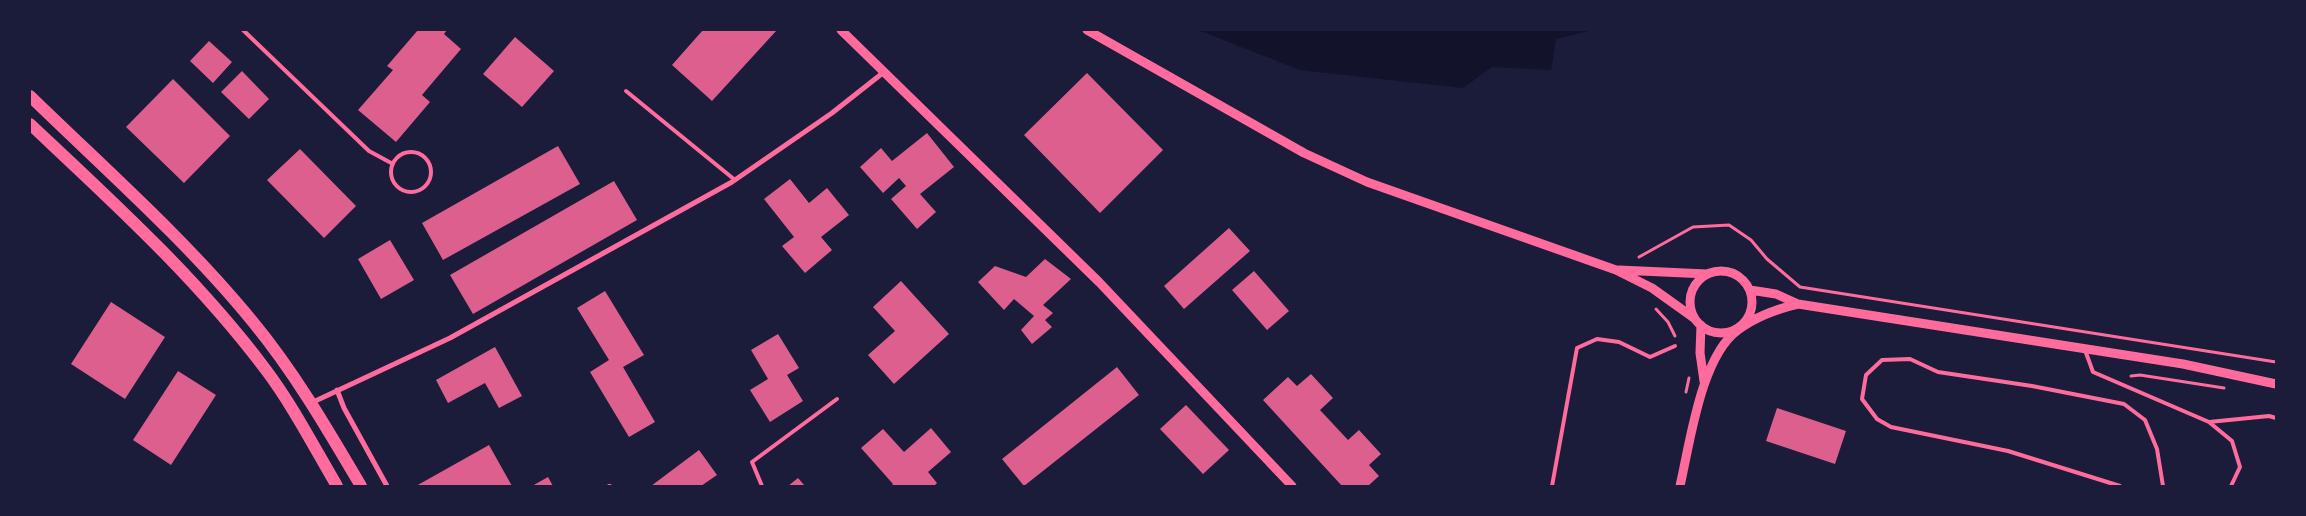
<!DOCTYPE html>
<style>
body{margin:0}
#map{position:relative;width:2306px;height:516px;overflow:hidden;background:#1b1b3a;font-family:"Work Sans",sans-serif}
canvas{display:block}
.frame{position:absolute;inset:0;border:31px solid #1b1b3a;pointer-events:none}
</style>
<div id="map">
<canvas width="2306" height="516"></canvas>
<div class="frame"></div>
</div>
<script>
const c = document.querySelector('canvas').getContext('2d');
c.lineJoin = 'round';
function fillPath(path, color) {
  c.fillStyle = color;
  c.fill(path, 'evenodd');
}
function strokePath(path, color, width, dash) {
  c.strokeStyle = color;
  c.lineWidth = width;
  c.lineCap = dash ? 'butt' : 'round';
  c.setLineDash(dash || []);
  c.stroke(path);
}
fillPath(new Path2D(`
 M 1198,30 L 1592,30 L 1556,39 L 1551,70 L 1492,67 L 1463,88 L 1300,70 Z`), '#12122b');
fillPath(new Path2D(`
 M 418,30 L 447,30 L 444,34 L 461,49 L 422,95 L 430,102 L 396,142 L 358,110 L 393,70 L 387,66 Z
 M 703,30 L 777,30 L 712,101 L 672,65 Z
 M 515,37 L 554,71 L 522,107 L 483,74 Z
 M 209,41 L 232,62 L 213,83 L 190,61 Z
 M 242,71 L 269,99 L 249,119 L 221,92 Z
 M 1087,73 L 1163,150 L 1100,213 L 1024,135 Z
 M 173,79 L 230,136 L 184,183 L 126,127 Z
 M 927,133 L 954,167 L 920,194 L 936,212 L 917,229 L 891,199 L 906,186 L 899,178 L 883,193 L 860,167 L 881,148 L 892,161 Z
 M 558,146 L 580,184 L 443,260 L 422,223 Z
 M 300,149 L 356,206 L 324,238 L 267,180 Z
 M 790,179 L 809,203 L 827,188 L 849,215 L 821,237 L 832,250 L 805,273 L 782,246 L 794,237 L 764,199 Z
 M 614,181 L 637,220 L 473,314 L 450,275 Z
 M 1229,228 L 1250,251 L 1184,309 L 1164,286 Z
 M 390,240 L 414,280 L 381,299 L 358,259 Z
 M 1045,259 L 1071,279 L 1043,305 L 1053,313 L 1045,320 L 1052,327 L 1032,344 L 1021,330 L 1034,316 L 1014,299 L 1004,310 L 978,282 L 995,266 L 1026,277 Z
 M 1254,271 L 1289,311 L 1267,330 L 1232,290 Z
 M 901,281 L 949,334 L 894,384 L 868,355 L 895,331 L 873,307 Z
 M 605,291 L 644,355 L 623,367 L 655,422 L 629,437 L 590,372 L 609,360 L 577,308 Z
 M 111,302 L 165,337 L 125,399 L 71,364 Z
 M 778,334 L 799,368 L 787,375 L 803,401 L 770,422 L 750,390 L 768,379 L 751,350 Z
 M 495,347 L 522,396 L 499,408 L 485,383 L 448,403 L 436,380 Z
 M 1117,367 L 1139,395 L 1024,486 L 1002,459 Z
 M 178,371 L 216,395 L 171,465 L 133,440 Z
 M 1311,374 L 1333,398 L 1320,410 L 1348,440 L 1359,430 L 1381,454 L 1369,465 L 1379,476 L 1368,486 L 1342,486 L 1263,400 L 1288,377 L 1297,386 Z
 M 1186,405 L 1229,450 L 1203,474 L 1160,429 Z
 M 1777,408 L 1846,431 L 1835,464 L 1766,441 Z
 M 931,428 L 951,452 L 928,472 L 937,483 L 934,486 L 891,486 L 893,484 L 861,448 L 883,429 L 904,452 Z
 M 489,445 L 512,486 L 416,486 Z
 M 699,450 L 717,475 L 701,486 L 651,486 Z
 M 548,477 L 553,486 L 532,486 Z
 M 798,478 L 805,486 L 788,486 Z`), '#dd5f8e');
strokePath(new Path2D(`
 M 1639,257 L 1693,227 L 1729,225 L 1751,240 L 1767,259 L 1800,287 L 2276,362
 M 1656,309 L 1668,322 L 1675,336
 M 2131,376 L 2140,375 L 2224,388
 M 1686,392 L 1689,378`), '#ff6b9d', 3);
strokePath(new Path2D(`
 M 243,30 L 369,151 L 393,164
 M 626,91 L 735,180
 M391 172a20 20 0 1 1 40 0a20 20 0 1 1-40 0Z
 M 2085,350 L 2093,372 L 2209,422 L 2232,441 L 2240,467 L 2231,486
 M 2209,422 L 2269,416 L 2276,418
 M 609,486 L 610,486
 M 762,486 L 752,462 L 837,399
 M 1552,486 L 1577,348 L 1597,339 L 1619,342 L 1650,357 L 1675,346
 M 2120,486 L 2008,451 L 1891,427 L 1877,419 L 1862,399 L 1866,375 L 1882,360 L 1910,359 L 1938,372 L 2032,386 L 2124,404 L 2145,420 L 2157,449 L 2163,486`), '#ff6b9d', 4);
strokePath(new Path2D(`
 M 337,390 L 344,408 L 387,486
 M 311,403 L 450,338 L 732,182 L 832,113 L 884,72`), '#ff6b9d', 5);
strokePath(new Path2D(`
 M 841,30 L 1099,282 L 1292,486
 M 1087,30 L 1304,153 L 1367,182 L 1616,270 L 1652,288 L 1694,318
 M 1619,270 L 1707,274
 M1690 302a31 31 0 1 1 62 0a31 31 0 1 1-62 0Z
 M 1750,290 L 1776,294 L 1798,304 L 2183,364 L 2276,384
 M 1701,325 L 1700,353 L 1704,381
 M 1680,486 C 1690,443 1701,356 1738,330 C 1755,317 1777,309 1798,304`), '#ff6b9d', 9);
strokePath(new Path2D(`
 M 30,96 C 106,170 186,240 253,322 C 295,373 328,430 361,486
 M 30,124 C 113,202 197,278 266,370 C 293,406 314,447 337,486`), '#ff6b9d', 12);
</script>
